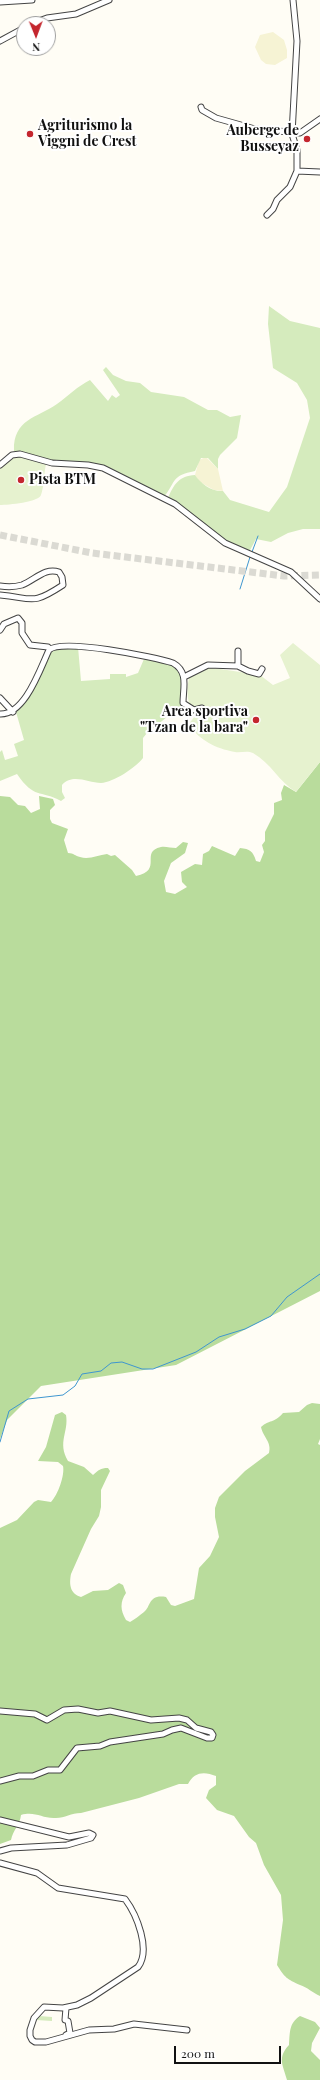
<!DOCTYPE html>
<style>
body{margin:0}
#map{position:relative;width:320px;height:2080px;overflow:hidden;background:#fffdf5;font-family:"Playfair Display",serif}
canvas{display:block}
.north{position:absolute;left:16px;top:16px;width:40px;height:40px;box-sizing:border-box;background:#fff;border:1px solid #a0a0a0;border-radius:50%;rotate:179deg;font-size:11px;font-weight:700;line-height:16px;text-align:center;color:#111}
.north::after{content:'';display:block;margin:auto;width:14px;height:18px;background:#c4262e;clip-path:polygon(50% 0,100% 100%,50% 72%,0 100%)}
.scale{position:absolute;left:174px;top:2046px;width:107px;height:18px;box-sizing:border-box;border:2px solid #111;border-top:0;padding-left:5px;font-size:12px;line-height:14px;white-space:nowrap;color:#111;-webkit-text-stroke:3px #fff;paint-order:stroke}
</style>
<div id="map">
<canvas width="320" height="2080"></canvas>
<div class="north">N</div>
<div class="scale">200 m</div>
</div>
<script>
const c = document.querySelector('canvas').getContext('2d');
c.lineJoin = 'round';
function fillPath(path, color) {
  c.fillStyle = color;
  c.fill(path, 'evenodd');
}
function strokePath(path, color, width, dash) {
  c.strokeStyle = color;
  c.lineWidth = width;
  c.lineCap = dash ? 'butt' : 'round';
  c.setLineDash(dash || []);
  c.stroke(path);
}
function drawText(font, color, halo, rows, align = 'center') {
  c.font = font + ' "Playfair Display",serif';
  c.lineWidth = 4;
  c.setLineDash([]);
  c.textBaseline = 'middle';
  c.strokeStyle = halo;
  c.fillStyle = color;
  for (const [text, x, y, turn = 0] of rows) {
    c.save();
    c.translate(x, y);
    c.rotate((+turn || 0) * Math.PI / 180);
    c.textAlign = isNaN(turn) ? turn : align;
    if (halo) c.strokeText(text, 0, 0);
    c.fillText(text, 0, 0);
    c.restore();
  }
}
fillPath(new Path2D(`
 M 273,32 L 284,40 L 287,50 L 287,58 L 275,65 L 266,64 L 261,60 L 255,47 L 260,35 Z
 M 206,457 L 218,469 L 223,491 L 214,490 L 198,481 L 195,475 L 199,460 Z`), '#f6f3d4');
fillPath(new Path2D(`
 M 269,306 L 290,321 L 320,328 L 320,529 L 303,529 L 288,533 L 271,542 L 256,539 L 249,552 L 232,544 L 218,535 L 168,498 C 174,484 179,476 195,475 C 201,484 212,492 223,491 L 230,500 L 269,512 L 287,487 L 310,418 L 307,400 L 297,383 L 273,368 L 268,324 Z
 M 106,367 L 113,375 L 126,381 L 140,383 L 151,392 L 184,397 L 208,410 L 217,410 L 230,417 L 241,415 L 237,438 L 220,455 L 218,459 L 218,469 L 208,458 L 201,458 L 195,471 C 171,476 177,480 164,497 L 109,469 L 53,462 L 14,451 C 13,419 37,418 57,404 C 68,396 78,386 90,380 L 108,401 L 112,395 L 116,398 L 120,395 L 103,370 Z
 M 78,647 L 81,681 L 110,679 L 110,674 L 126,674 L 126,677 L 138,673 L 144,659 L 172,665 L 181,673 L 182,705 L 147,733 L 143,738 L 143,758 C 135,768 114,782 101,783 C 88,783 73,773 62,785 L 62,792 L 65,798 L 61,801 C 39,789 35,800 17,774 L 0,781 L 0,752 L 2,750 L 5,760 L 18,756 L 14,744 L 24,740 L 16,712 L 37,682 L 50,651 L 53,648 Z
 M 39,2016 L 52,2017 L 52,2021 L 36,2020 Z`), '#d5ebbd');
fillPath(new Path2D(`
 M 320,762 L 320,1291 L 176,1365 L 41,1386 L 7,1420 L 0,1439 L 0,796 L 10,797 L 18,805 L 25,806 L 31,813 L 40,809 L 39,796 L 53,799 L 55,805 L 50,810 L 50,819 L 52,823 L 68,829 L 64,840 L 68,853 C 74,853 75,856 80,857 C 89,860 98,855 107,854 L 111,856 L 115,855 L 132,870 L 136,876 C 164,870 139,852 161,847 C 165,846 171,848 176,848 L 183,842 L 188,843 L 185,853 L 171,863 L 164,881 L 166,892 L 175,894 L 187,887 L 182,882 L 181,872 L 195,864 L 202,865 L 203,854 L 209,851 L 212,846 L 235,856 L 240,848 C 250,849 253,851 256,861 L 260,862 L 264,852 L 262,845 L 265,841 L 265,832 L 274,814 L 274,803 L 282,800 L 281,793 L 284,785 L 296,792 Z
 M 312,1403 L 320,1404 L 320,1439 L 318,1444 L 320,1445 L 320,1996 C 313,1993 307,1987 300,1985 C 287,1979 285,1978 277,1965 L 283,1920 L 281,1895 L 264,1865 L 256,1843 L 249,1837 L 234,1816 L 217,1810 L 206,1798 L 209,1790 L 216,1785 L 216,1776 C 204,1771 194,1772 188,1784 L 179,1784 L 139,1798 L 81,1813 C 71,1813 65,1818 56,1818 C 42,1819 36,1811 21,1815 C 20,1825 13,1830 11,1840 L 0,1844 L 0,1528 L 17,1520 L 34,1502 L 38,1500 L 51,1502 C 58,1495 65,1475 63,1466 L 58,1462 L 38,1461 L 46,1447 L 55,1415 L 62,1412 L 66,1415 C 69,1432 57,1442 68,1461 L 84,1467 L 93,1475 C 99,1470 100,1468 108,1468 L 110,1471 L 101,1490 L 101,1507 L 99,1516 L 91,1529 L 71,1574 C 69,1584 70,1594 81,1597 L 93,1591 L 108,1590 L 119,1583 L 123,1585 L 126,1593 C 120,1602 120,1610 126,1620 L 130,1622 C 135,1619 139,1616 144,1612 C 151,1607 148,1594 166,1597 L 171,1605 L 175,1606 L 194,1599 L 199,1568 L 210,1556 L 219,1537 L 215,1517 L 215,1508 L 219,1497 L 245,1471 L 269,1453 C 272,1442 263,1437 261,1427 C 270,1419 273,1424 283,1413 L 299,1412 L 307,1405 Z
 M 300,2016 L 315,2022 L 320,2028 L 312,2043 L 311,2051 L 320,2060 L 320,2080 L 287,2080 C 283,2065 277,2058 289,2045 C 290,2032 289,2023 300,2016 Z`), '#b9dc9c');
fillPath(new Path2D(`
 M 17,456 L 46,464 C 44,473 44,487 41,495 C 39,502 8,505 0,505 L 0,469 L 12,457 Z
 M 293,643 L 320,665 L 320,762 L 296,792 C 279,782 271,763 253,753 C 247,750 241,753 235,752 C 214,748 202,741 188,725 L 195,716 C 187,702 186,693 189,678 L 207,667 L 260,675 L 273,685 L 290,678 L 280,655 Z`), '#e6f2cf');
strokePath(new Path2D(`
 M 252,552 L 258,536
 M 240,589 L 250,557
 M 0,1442 L 9,1411 L 28,1399 L 63,1395 L 75,1386 L 82,1374 L 101,1371 L 111,1363 L 122,1362 L 142,1369 L 153,1369 L 196,1352 L 219,1337 L 245,1329 L 271,1316 L 287,1297 L 320,1274`), '#3f96cf', 1);
strokePath(new Path2D(`
 M 0,535 L 92,553 L 284,576 L 320,575`), '#dbdad3', 7, [7, 3.5]);
const minor = new Path2D(`
 M 0,2 L 32,0
 M 30,24 L 47,18 L 76,14 L 109,0
 M 0,41 L 24,28
 M 201,107 L 202,110 L 216,118 L 255,129 L 300,133 L 320,119
 M 297,171 L 320,172
 M 267,215 L 273,209 L 277,200 L 290,187 L 297,171 L 297,150 L 292,134 L 297,41 L 293,0
 M 0,465 L 12,455 L 20,454 L 52,463 L 88,465 L 103,468 L 175,504 L 225,543 L 291,572 L 320,599
 M 0,586 C 7,587 15,587 22,585 C 35,580 45,567 59,572 L 62,577 L 63,585 C 31,606 34,598 0,595
 M 0,630 L 4,624 L 18,618 L 22,623 L 22,633 L 30,645 L 48,647 L 50,649
 M 238,651 L 238,666
 M 184,677 L 208,665 L 238,666 L 248,671 L 259,674 L 262,669
 M 0,698 L 13,712
 M 0,714 C 25,715 40,669 49,650 C 61,638 155,657 173,663 C 189,672 183,688 183,703 L 194,710 L 202,708
 M 0,1711 L 35,1714 L 47,1720 L 64,1710 L 78,1709 L 98,1713 L 110,1711 L 151,1720 L 179,1718 L 187,1720 L 196,1728 L 211,1732 L 213,1735 L 212,1738 L 207,1738 L 181,1728 L 172,1730 L 163,1734 L 110,1742 L 100,1746 L 77,1748 L 60,1770 L 48,1770 L 33,1776 L 19,1776 L 0,1781
 M 0,1820 L 69,1837 L 89,1833 L 93,1835 L 91,1838 L 67,1845 L 11,1848 L 0,1851
 M 0,1863 L 37,1873 L 58,1888 L 125,1899 C 137,1915 151,1950 138,1967 L 91,1998 L 77,2005 L 63,2008 L 44,2007 L 34,2018 L 30,2030 L 30,2036 L 32,2040 L 35,2042 L 46,2042 L 89,2030 L 114,2029 L 134,2024 L 187,2030
 M 66,2035 L 70,2033 L 68,2021 L 65,2020 L 66,2008`);
strokePath(minor, '#444', 7);
strokePath(minor, '#fff', 5);
for (const [x, y, r, color] of [
 [30,134,4,"#c4262e"],
 [307,139,4,"#c4262e"],
 [21,480,4,"#c4262e"],
 [256,720,4,"#c4262e"]
]) {
  const dot = new Path2D();
  dot.arc(x, y, r, 0, 2 * Math.PI);
  c.fillStyle = color;
  c.fill(dot);
  strokePath(dot, '#fff', 1.5);
}
drawText('bold 14px', '#111', '#fff', [
 ["Agriturismo la",38,126],
 ["Viggni de Crest",38,142],
 ["Auberge de",299,131,"right"],
 ["Busseyaz",299,147,"right"],
 ["Pista BTM",29,480],
 ["Area sportiva",248,712,"right"],
 ["\"Tzan de la bara\"",248,728,"right"]
], 'left');
</script>
